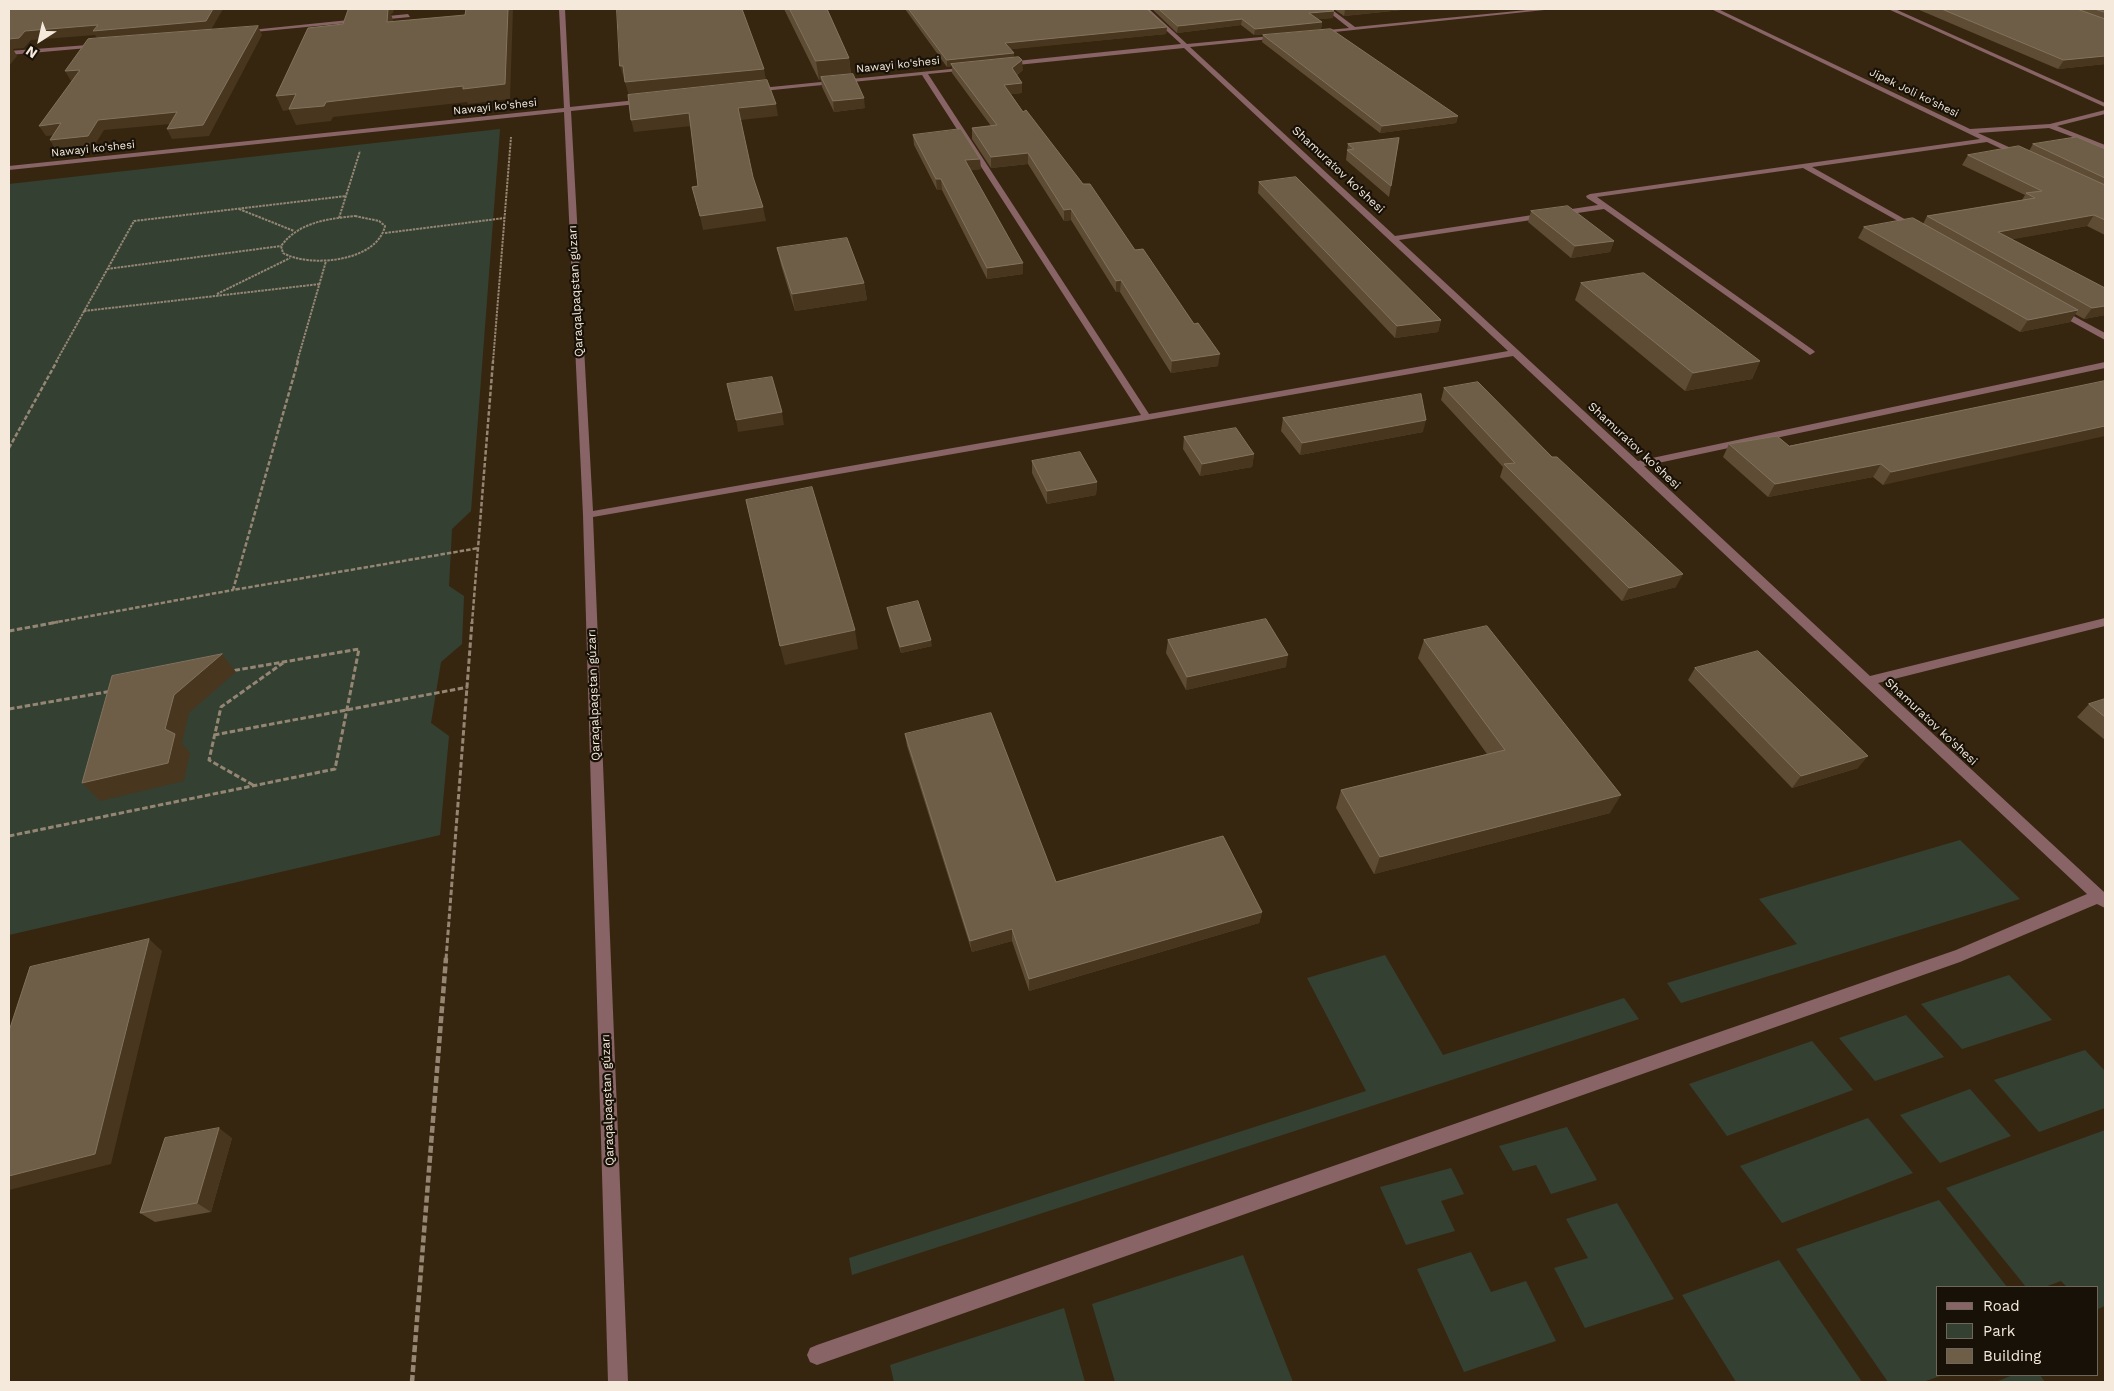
<!DOCTYPE html>
<meta charset="utf-8">
<style>
body{margin:0}
#map{position:relative;width:2114px;height:1391px;overflow:hidden;background:#37260f;font-family:"Work Sans",sans-serif}
canvas{display:block}
.frame{position:absolute;inset:0;border:10px solid #f4e9db;pointer-events:none}
.legend{position:absolute;left:1936px;top:1286px;width:162px;height:90px;box-sizing:border-box;background:#181107;border:1px solid #70675c;margin:0;padding:6px 9px;list-style:none;font-size:15px;color:#f4e9db}
.legend li{display:flex;align-items:center;gap:10px;height:25px}
.legend b{width:25px;border:1px solid #70675c}
.north{position:absolute;left:15px;top:15px;width:50px;height:50px;-webkit-text-stroke:4px #181107;paint-order:stroke;rotate:215deg;font-size:14px;font-weight:700;line-height:20px;text-align:center;color:#f4e9db}
.north::after{content:'';display:block;margin:auto;width:18px;height:22px;background:#f4e9db;clip-path:polygon(50% 0,100% 100%,50% 72%,0 100%)}
</style>
<div id="map">
<canvas width="2114" height="1391"></canvas>
<div class="frame"></div>
<ul class="legend">
<li><b style="height:6px;background:#886466"></b>Road</li>
<li><b style="height:14px;background:#344132"></b>Park</li>
<li><b style="height:14px;background:#6e5d47"></b>Building</li>
</ul>
<div class="north">N</div>
</div>
<script>
const c = document.querySelector('canvas').getContext('2d');
c.lineJoin = 'round';
function fillPath(path, color) {
  c.fillStyle = color;
  c.fill(path, 'evenodd');
}
function strokePath(path, color, width, dash) {
  c.strokeStyle = color;
  c.lineWidth = width;
  c.lineCap = dash ? 'butt' : 'round';
  c.setLineDash(dash || []);
  c.stroke(path);
}
function drawText(font, color, halo, rows, align = 'center') {
  c.font = font + ' "Work Sans",sans-serif';
  c.lineWidth = 4.5;
  c.setLineDash([]);
  c.textBaseline = 'middle';
  c.strokeStyle = halo;
  c.fillStyle = color;
  for (const [text, x, y, turn = 0] of rows) {
    c.save();
    c.translate(x, y);
    c.rotate((+turn || 0) * Math.PI / 180);
    c.textAlign = isNaN(turn) ? turn : align;
    if (halo) c.strokeText(text, 0, 0);
    c.fillText(text, 0, 0);
    c.restore();
  }
}
fillPath(new Path2D(`
 M 500,129 L 471,511 L 452,529 L 449,586 L 464,596 L 462,644 L 441,662 L 431,723 L 449,736 L 440,835 L 9,935 L 9,184 Z
 M 1960,840 L 2020,899 L 1681,1003 L 1667,983 L 1797,944 L 1759,899 Z
 M 1385,955 L 1443,1055 L 1624,998 L 1639,1019 L 852,1275 L 849,1258 L 1366,1091 L 1307,978 Z
 M 2009,975 L 2052,1020 L 1962,1049 L 1921,1004 Z
 M 1906,1015 L 1944,1057 L 1875,1081 L 1839,1038 Z
 M 1812,1041 L 1853,1090 L 1727,1136 L 1689,1084 Z
 M 2085,1050 L 2105,1071 L 2105,1108 L 2039,1132 L 1994,1080 Z
 M 1970,1089 L 2011,1136 L 1940,1163 L 1900,1115 Z
 M 1868,1118 L 1913,1173 L 1782,1223 L 1740,1166 Z
 M 1567,1127 L 1597,1180 L 1551,1194 L 1536,1165 L 1513,1171 L 1499,1146 Z
 M 2105,1130 L 2105,1306 L 2098,1309 L 2098,1287 L 2067,1287 L 2061,1281 L 2045,1287 L 2026,1287 L 1946,1188 Z
 M 1451,1168 L 1464,1194 L 1441,1201 L 1455,1231 L 1406,1245 L 1380,1187 Z
 M 1939,1200 L 2007,1287 L 1938,1287 L 1938,1375 L 1943,1375 L 1923,1382 L 1888,1382 L 1796,1249 Z
 M 1617,1203 L 1674,1299 L 1585,1328 L 1554,1268 L 1588,1258 L 1566,1219 Z
 M 1471,1252 L 1491,1292 L 1526,1281 L 1556,1341 L 1464,1372 L 1417,1269 Z
 M 1243,1255 L 1293,1382 L 1115,1382 L 1092,1304 Z
 M 1779,1260 L 1862,1382 L 1736,1382 L 1682,1295 Z
 M 1064,1308 L 1085,1382 L 894,1382 L 890,1365 Z
 M 2013,1375 L 2040,1375 L 2045,1382 L 1996,1382 Z`), '#344132');
strokePath(new Path2D(`
 M 239,209 L 294,231
 M 355,216 L 379,221 L 385,226 C 377,262 310,268 283,253 L 281,246 C 299,222 327,219 355,216 Z
 M 339,218 L 360,151
 M 385,233 L 505,218
 M 107,269 L 281,246
 M 217,294 L 290,258
 M 84,311 L 320,284
 M 56,362 L 134,221 L 346,196
 M 297,362 L 326,261
 M 493,362 L 511,137`), '#958674', 2, [2.5, 1]);
strokePath(new Path2D(`
 M 298,361 L 233,590 L 479,548
 M 9,448 L 57,361
 M 52,623 L 233,590
 M 472,623 L 493,361`), '#958674', 2.5, [4.5, 2]);
strokePath(new Path2D(`
 M 9,631 L 58,622
 M 9,709 L 112,691
 M 214,735 L 468,687
 M 253,785 L 209,760 L 221,707 L 283,663
 M 9,836 L 335,769 L 359,649 L 231,671
 M 446,959 L 472,622`), '#958674', 3, [5.5, 2.5]);
strokePath(new Path2D(`
 M 412,1382 L 446,958`), '#958674', 4.5, [7, 3]);
fillPath(new Path2D(`
 M 559,9 L 565,9 L 570,107 L 646,99 L 649,101 L 646,103 L 571,111 L 593,511 L 1141,415 L 922,75 L 753,92 L 751,91 L 751,89 L 971,67 L 969,70 L 928,74 L 1149,414 L 1508,351 L 1184,48 L 1007,66 L 1004,64 L 1007,62 L 1181,44 L 1143,9 L 1149,9 L 1187,44 L 1282,35 L 1280,38 L 1190,47 L 1395,236 L 1598,205 L 1587,198 L 1586,196 L 1590,194 L 1980,139 L 1711,9 L 1718,9 L 1970,129 L 2050,124 L 2105,110 L 2105,114 L 2057,126 L 2105,145 L 2105,149 L 2049,128 L 1978,133 L 2024,154 L 2025,156 L 2021,158 L 1987,142 L 1812,167 L 1917,226 L 1918,228 L 1914,230 L 1803,168 L 1597,197 L 1813,350 L 1815,352 L 1810,355 L 1604,209 L 1399,240 L 1638,461 L 2105,362 L 2105,368 L 1644,466 L 1870,676 L 2105,618 L 2105,626 L 1878,683 L 2104,892 L 2105,908 L 2097,904 L 1960,962 L 817,1365 L 810,1362 L 807,1355 L 810,1348 L 817,1345 L 1956,950 L 2087,894 L 1513,356 L 593,517 L 628,1382 L 608,1382 L 583,515 L 564,112 L 9,170 L 9,166 L 564,108 Z
 M 1325,9 L 1331,9 L 1355,27 L 1537,9 L 1554,9 L 1315,34 L 1317,31 L 1349,28 Z
 M 1888,9 L 1895,9 L 2105,103 L 2105,107 Z
 M 408,14 L 410,17 L 244,33 L 241,31 Z
 M 101,44 L 99,47 L 9,55 L 9,51 Z
 M 2057,307 L 2105,333 L 2105,340 L 2054,312 L 2054,308 Z`), '#886466');
fillPath(new Path2D(`
 M 784,9 L 827,9 L 849,58 L 851,74 L 865,108 L 834,112 L 822,87 L 821,80 L 819,80 Z
 M 905,9 L 1147,9 L 1167,27 L 1166,34 L 1010,49 L 1014,57 L 1023,70 L 1017,75 L 1022,83 L 1022,93 L 1011,94 L 1023,112 L 1083,184 L 1135,250 L 1218,366 L 1171,373 L 1120,292 L 1116,292 L 1071,220 L 1064,221 L 1028,164 L 991,168 L 972,139 L 972,128 L 991,126 L 952,73 L 952,66 L 947,67 Z
 M 1152,9 L 1331,9 L 1333,18 L 1318,19 L 1322,22 L 1321,29 L 1254,35 L 1241,25 L 1177,33 Z
 M 1334,9 L 1411,9 L 1344,16 Z
 M 1917,9 L 2105,9 L 2105,64 L 2058,69 Z
 M 1263,35 L 1458,116 L 1456,123 L 1380,133 L 1262,42 Z
 M 913,135 L 981,169 L 971,170 L 1023,274 L 987,279 L 942,190 L 937,190 L 914,145 Z
 M 1399,138 L 1391,186 L 1389,197 L 1346,160 L 1348,144 Z
 M 2033,144 L 2105,149 L 2105,235 L 2087,226 L 2012,239 L 2105,315 L 2084,319 L 2075,314 L 2070,322 L 2020,332 L 1858,238 L 1864,227 L 1923,224 L 1927,216 L 2022,200 L 2025,195 L 1962,165 L 1968,155 L 2029,151 Z
 M 1259,182 L 1441,320 L 1438,332 L 1395,338 L 1258,193 Z
 M 1531,211 L 1614,241 L 1610,252 L 1571,258 L 1528,222 Z
 M 777,248 L 864,283 L 867,300 L 795,311 L 781,265 Z
 M 1581,283 L 1760,361 L 1752,379 L 1685,391 L 1575,300 Z
 M 2105,381 L 1883,485 L 1873,477 L 1768,497 L 1723,457 L 1729,444 L 1789,446 Z
 M 1444,388 L 1676,587 L 1622,601 L 1500,477 L 1503,467 L 1441,400 Z
 M 1283,418 L 1423,432 L 1300,455 L 1281,431 Z
 M 1184,437 L 1254,454 L 1252,467 L 1200,476 L 1183,449 Z
 M 1032,461 L 1097,482 L 1096,495 L 1047,504 L 1032,473 Z
 M 887,608 L 932,646 L 901,653 L 888,614 Z
 M 1168,640 L 1286,667 L 1186,690 L 1166,653 Z
 M 1424,640 L 1610,813 L 1374,874 L 1336,808 L 1341,790 L 1487,754 L 1418,658 Z
 M 1695,668 L 1858,768 L 1792,788 L 1688,680 Z
 M 2105,699 L 2105,740 L 2077,717 L 2089,704 Z
 M 905,734 L 1056,882 L 1262,912 L 1259,923 L 1029,991 L 1012,941 L 972,952 L 907,746 Z
 M 232,1138 L 211,1212 L 155,1222 L 140,1213 Z`), '#5e4c35');
fillPath(new Path2D(`
 M 213,9 L 223,9 L 211,30 L 99,41 L 95,35 L 31,40 L 24,48 L 13,49 L 17,56 L 9,66 L 9,39 L 25,31 Z
 M 352,9 L 394,9 L 393,13 L 391,14 L 393,20 L 392,37 L 356,17 Z
 M 508,9 L 513,9 L 510,99 L 468,104 L 467,102 L 333,117 L 331,121 L 296,125 L 289,110 L 283,111 L 276,96 L 296,94 L 326,102 Z
 M 1353,9 L 1411,9 L 1344,16 L 1345,10 Z
 M 1334,11 L 1333,18 L 1309,20 L 1309,13 Z
 M 1242,19 L 1241,25 L 1177,33 L 1178,26 Z
 M 1322,22 L 1321,29 L 1254,35 L 1255,29 Z
 M 258,26 L 262,35 L 209,136 L 172,139 L 167,129 Z
 M 1167,27 L 1166,34 L 1005,50 L 1005,43 Z
 M 1014,53 L 1014,60 L 951,64 L 952,66 L 947,67 L 947,60 Z
 M 2105,56 L 2105,64 L 2058,69 L 2064,60 Z
 M 849,58 L 851,77 L 821,77 L 821,80 L 819,80 L 816,61 Z
 M 1022,60 L 1023,70 L 1012,78 L 1012,68 Z
 M 620,66 L 764,69 L 767,85 L 630,99 Z
 M 80,70 L 86,80 L 71,81 L 65,71 Z
 M 1022,83 L 1022,93 L 1005,95 L 1004,85 Z
 M 864,98 L 865,108 L 834,112 L 833,101 Z
 M 776,104 L 778,116 L 741,120 L 738,108 Z
 M 177,112 L 182,123 L 104,130 L 94,146 L 56,151 L 50,140 L 98,120 Z
 M 689,113 L 692,126 L 634,132 L 631,120 Z
 M 1458,116 L 1456,123 L 1380,133 L 1382,126 Z
 M 61,123 L 67,134 L 46,136 L 39,126 Z
 M 1028,153 L 1028,164 L 991,168 L 991,157 Z
 M 980,159 L 981,169 L 966,171 L 965,160 Z
 M 936,179 L 941,179 L 942,190 L 937,190 Z
 M 763,207 L 766,221 L 703,230 L 700,216 Z
 M 1071,209 L 1071,220 L 1064,221 L 1064,210 Z
 M 2094,215 L 2087,226 L 1992,243 L 1998,232 Z
 M 1614,241 L 1610,252 L 1571,258 L 1575,246 Z
 M 1023,263 L 1023,274 L 987,279 L 987,268 Z
 M 1121,280 L 1120,292 L 1116,292 L 1116,281 Z
 M 864,283 L 867,300 L 795,311 L 792,294 Z
 M 2105,306 L 2105,315 L 2084,319 L 2092,308 Z
 M 2078,310 L 2070,322 L 2020,332 L 2028,320 Z
 M 1441,320 L 1438,332 L 1395,338 L 1397,326 Z
 M 1220,354 L 1218,366 L 1171,373 L 1172,361 Z
 M 1760,361 L 1752,379 L 1685,391 L 1693,373 Z
 M 782,412 L 784,425 L 738,432 L 736,420 Z
 M 1426,420 L 1423,432 L 1300,455 L 1302,443 Z
 M 2105,426 L 2105,436 L 1883,485 L 1891,472 Z
 M 1254,454 L 1252,467 L 1200,476 L 1202,464 Z
 M 1881,464 L 1873,477 L 1768,497 L 1775,484 Z
 M 1097,482 L 1096,495 L 1047,504 L 1047,491 Z
 M 1683,574 L 1676,587 L 1622,601 L 1629,588 Z
 M 855,630 L 858,649 L 785,665 L 780,646 Z
 M 931,640 L 932,646 L 901,653 L 900,647 Z
 M 222,654 L 236,672 L 189,713 L 182,743 L 190,753 L 184,781 L 100,801 L 82,783 L 165,729 L 174,695 Z
 M 1288,655 L 1286,667 L 1186,690 L 1187,677 Z
 M 1868,756 L 1858,768 L 1792,788 L 1801,776 Z
 M 1621,795 L 1610,813 L 1374,874 L 1380,857 Z
 M 1262,912 L 1259,923 L 1029,991 L 1029,979 Z
 M 1012,929 L 1012,941 L 972,952 L 970,941 Z
 M 149,939 L 162,951 L 111,1164 L 9,1190 L 9,1176 Z
 M 219,1128 L 232,1138 L 211,1212 L 197,1203 Z`), '#48361f');
const building = new Path2D(`
 M 9,9 L 213,9 L 206,21 L 93,31 L 98,25 L 25,31 L 19,38 L 9,39 Z
 M 364,9 L 388,9 L 387,22 L 465,15 L 466,9 L 508,9 L 505,84 L 463,89 L 463,86 L 326,102 L 324,106 L 289,109 L 296,94 L 276,96 L 308,28 L 343,24 L 348,10 Z
 M 617,9 L 742,9 L 764,69 L 625,82 L 623,66 L 620,66 Z
 M 790,9 L 827,9 L 849,58 L 816,61 Z
 M 909,9 L 1147,9 L 1167,27 L 1005,43 L 1014,53 L 947,60 Z
 M 1159,9 L 1331,9 L 1334,11 L 1309,13 L 1322,22 L 1255,29 L 1242,19 L 1178,26 Z
 M 1942,9 L 2077,9 L 2105,19 L 2105,56 L 2064,60 Z
 M 2095,9 L 2105,9 L 2105,12 Z
 M 258,26 L 203,125 L 167,129 L 177,112 L 98,120 L 88,136 L 50,140 L 61,123 L 39,126 L 80,70 L 65,71 L 88,39 Z
 M 1331,29 L 1458,116 L 1382,126 L 1263,35 Z
 M 1019,57 L 1022,60 L 1012,68 L 1022,83 L 1004,85 L 1023,112 L 1026,110 L 1083,184 L 1090,184 L 1135,250 L 1143,249 L 1194,324 L 1198,323 L 1220,354 L 1172,361 L 1121,280 L 1116,281 L 1071,209 L 1064,210 L 1028,153 L 991,157 L 972,128 L 997,125 L 951,64 Z
 M 853,74 L 864,98 L 833,101 L 821,77 Z
 M 767,80 L 776,104 L 738,108 L 753,177 L 763,207 L 700,216 L 692,187 L 698,186 L 689,113 L 631,120 L 628,95 Z
 M 961,129 L 980,159 L 965,160 L 1023,263 L 987,268 L 941,179 L 936,179 L 913,135 Z
 M 2077,137 L 2105,149 L 2105,178 L 2033,144 Z
 M 1399,138 L 1391,186 L 1347,150 L 1354,149 L 1348,144 Z
 M 2019,146 L 2105,185 L 2105,220 L 2094,215 L 1998,232 L 2105,288 L 2105,306 L 2092,308 L 1927,216 L 2035,198 L 2026,193 L 2042,191 L 1968,155 Z
 M 1296,177 L 1441,320 L 1397,326 L 1259,182 Z
 M 1568,206 L 1614,241 L 1575,246 L 1531,211 Z
 M 1913,218 L 2078,310 L 2028,320 L 1864,227 Z
 M 847,238 L 864,283 L 792,294 L 777,248 Z
 M 1644,273 L 1760,361 L 1693,373 L 1581,283 Z
 M 772,377 L 782,412 L 736,420 L 727,384 Z
 M 2105,381 L 2105,426 L 1891,472 L 1881,464 L 1775,484 L 1729,444 L 1777,436 L 1789,446 Z
 M 1478,382 L 1552,457 L 1557,457 L 1683,574 L 1629,588 L 1504,464 L 1515,463 L 1444,388 Z
 M 1421,394 L 1426,420 L 1302,443 L 1283,418 Z
 M 1236,428 L 1254,454 L 1202,464 L 1184,437 Z
 M 1080,452 L 1097,482 L 1047,491 L 1032,461 Z
 M 812,487 L 855,630 L 780,646 L 746,500 Z
 M 918,601 L 931,640 L 900,647 L 887,608 Z
 M 1266,619 L 1288,655 L 1187,677 L 1168,640 Z
 M 1487,626 L 1621,795 L 1380,857 L 1341,790 L 1505,750 L 1424,640 Z
 M 1758,651 L 1868,756 L 1801,776 L 1695,668 Z
 M 222,654 L 174,695 L 165,729 L 175,734 L 168,763 L 82,783 L 112,676 Z
 M 2105,699 L 2105,717 L 2089,704 Z
 M 991,713 L 1056,882 L 1223,836 L 1262,912 L 1029,979 L 1012,929 L 970,941 L 905,734 Z
 M 149,939 L 95,1154 L 9,1176 L 9,1031 L 30,967 Z
 M 219,1128 L 197,1203 L 140,1213 L 165,1138 Z`);
fillPath(building, '#6e5d47');
strokePath(building, '#83735e', 1);
drawText('11px', '#f4e9db', '#181107', [
 ["Nawayi ko'shesi",898,65,-6],
 ["Jipek Joli ko'shesi",1914,93,26],
 ["Nawayi ko'shesi",495,107,-6],
 ["Nawayi ko'shesi",93,149,-6]
]);
drawText('12px', '#f4e9db', '#181107', [
 ["Shamuratov ko'shesi",1338,170,43],
 ["Qaraqalpaqstan gúzarı",576,291,-93],
 ["Shamuratov ko'shesi",1634,446,43],
 ["Qaraqalpaqstan gúzarı",594,695,-92],
 ["Shamuratov ko'shesi",1931,722,43],
 ["Qaraqalpaqstan gúzarı",608,1100,-92]
]);
</script>
